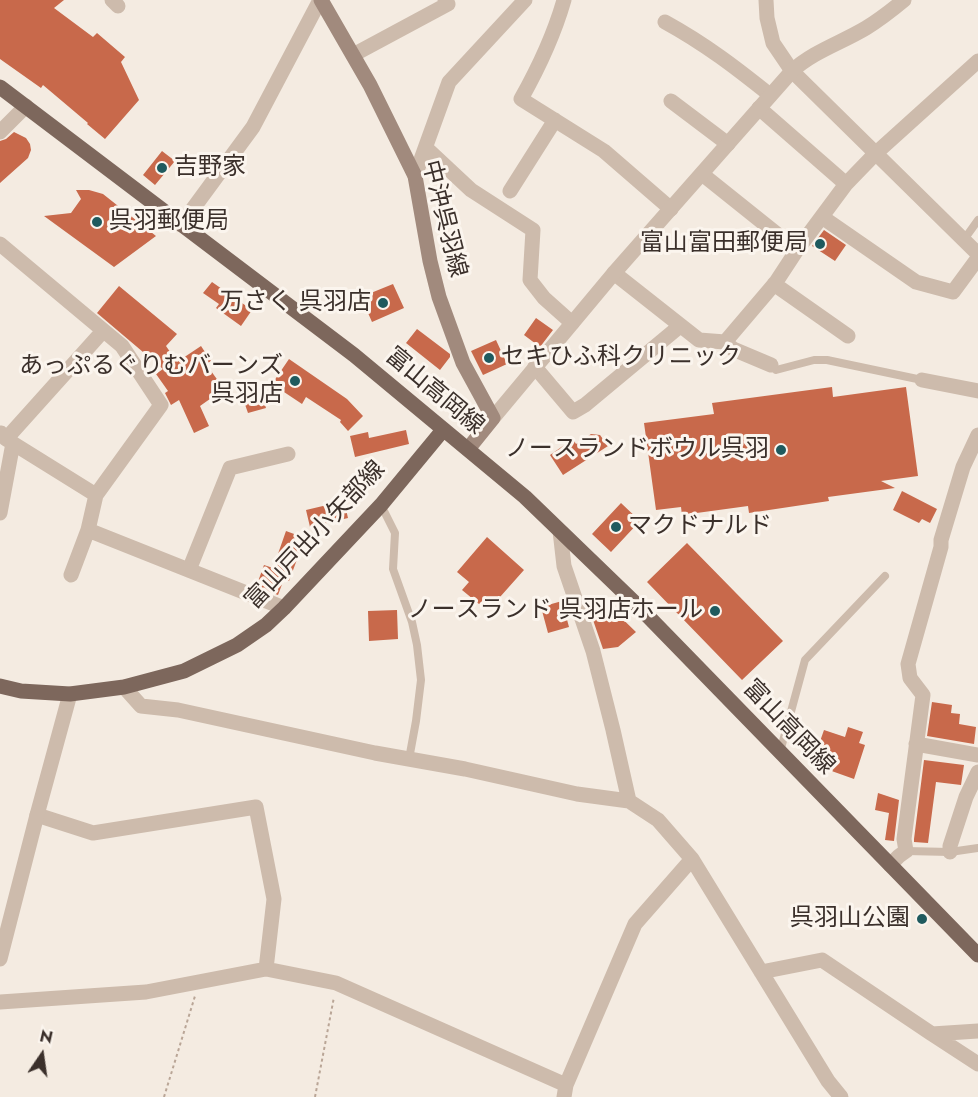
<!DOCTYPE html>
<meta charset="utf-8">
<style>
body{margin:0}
#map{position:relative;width:978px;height:1097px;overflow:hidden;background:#f4ebe1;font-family:Jost,sans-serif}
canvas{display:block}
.north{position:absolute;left:12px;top:1025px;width:60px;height:60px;-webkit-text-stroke:4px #fbf5ee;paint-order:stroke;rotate:13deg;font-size:16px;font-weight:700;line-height:24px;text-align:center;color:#3b302b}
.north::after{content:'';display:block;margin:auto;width:21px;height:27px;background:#3b302b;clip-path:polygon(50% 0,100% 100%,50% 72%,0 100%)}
</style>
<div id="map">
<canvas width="978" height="1097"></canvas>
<div class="north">N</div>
</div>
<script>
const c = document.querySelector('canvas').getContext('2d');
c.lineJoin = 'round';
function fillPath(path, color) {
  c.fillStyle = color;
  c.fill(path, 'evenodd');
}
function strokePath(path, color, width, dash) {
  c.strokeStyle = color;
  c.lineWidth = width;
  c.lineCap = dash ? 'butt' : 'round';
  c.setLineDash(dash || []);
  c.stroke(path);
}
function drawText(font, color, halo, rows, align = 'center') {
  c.font = font + ' Jost,"Noto Sans JP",sans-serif';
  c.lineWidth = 6;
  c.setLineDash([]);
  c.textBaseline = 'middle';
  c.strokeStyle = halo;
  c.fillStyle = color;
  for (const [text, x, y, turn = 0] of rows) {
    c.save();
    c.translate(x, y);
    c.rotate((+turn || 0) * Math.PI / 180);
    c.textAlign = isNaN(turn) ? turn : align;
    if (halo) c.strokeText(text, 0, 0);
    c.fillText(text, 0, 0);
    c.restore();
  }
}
fillPath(new Path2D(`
 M 0,0 L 64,0 L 54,8 L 93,37 L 97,33 L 125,57 L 121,62 L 139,100 L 105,139 L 87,124 L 88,123 L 43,85 L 41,88 L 0,59 Z
 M 14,132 L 26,138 L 30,144 L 31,150 L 28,158 L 0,183 L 0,141 L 6,139 Z
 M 162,151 L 175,161 L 155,185 L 143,175 Z
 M 76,190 L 89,190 L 103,194 L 156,236 L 114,267 L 44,216 L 71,213 L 81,199 Z
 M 824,230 L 846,245 L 835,261 L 812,246 Z
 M 212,282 L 252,310 L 241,326 L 216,308 L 219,304 L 203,293 Z
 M 393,284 L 404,308 L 372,322 L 361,297 Z
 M 119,286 L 177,334 L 166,346 L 177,362 L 201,346 L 211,361 L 206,364 L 224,389 L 200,406 L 209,426 L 194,433 L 179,400 L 171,405 L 165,393 L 168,391 L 156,374 L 163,369 L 97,313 Z
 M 536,318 L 553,330 L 540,347 L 524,335 Z
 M 417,329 L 450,354 L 450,357 L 440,370 L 406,343 Z
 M 496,340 L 507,364 L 483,375 L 471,351 Z
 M 289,359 L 347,399 L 363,416 L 348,431 L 340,422 L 341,420 L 306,397 L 302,404 L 272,384 Z
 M 832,387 L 833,397 L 906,387 L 918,476 L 881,481 L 895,488 L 828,497 L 829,501 L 749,513 L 748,506 L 682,515 L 681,507 L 656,510 L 644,423 L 714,414 L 712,403 Z
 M 260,390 L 266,408 L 248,413 L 242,396 Z
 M 406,430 L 409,444 L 355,457 L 350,436 L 368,432 L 369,438 Z
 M 591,434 L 600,435 L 608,446 L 563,475 L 550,455 L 573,439 L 576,444 Z
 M 902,491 L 937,509 L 930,523 L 922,519 L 919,523 L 893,510 Z
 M 344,501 L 348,518 L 310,527 L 306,510 Z
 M 621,503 L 640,521 L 611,552 L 592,534 Z
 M 286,531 L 305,538 L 289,581 L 284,579 L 278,595 L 256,587 L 264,565 L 273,568 Z
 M 487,537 L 524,570 L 492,606 L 484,599 L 479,604 L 462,590 L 469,582 L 457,572 Z
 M 687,543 L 783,641 L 742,680 L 647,582 Z
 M 562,601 L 569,627 L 548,633 L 541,607 Z
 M 605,602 L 636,632 L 618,647 L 603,649 L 592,617 Z
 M 397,610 L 398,639 L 369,641 L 368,611 Z
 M 932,702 L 952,705 L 951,713 L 960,714 L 959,724 L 976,727 L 974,744 L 927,736 Z
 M 848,727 L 863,732 L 859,743 L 865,745 L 854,779 L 812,764 L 824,730 L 845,737 Z
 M 924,760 L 964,765 L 961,785 L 936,782 L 928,843 L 914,842 L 914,839 Z
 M 878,793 L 899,800 L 894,841 L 885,840 L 889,813 L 875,810 Z`), '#c8694b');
strokePath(new Path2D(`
 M 164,1097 L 195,996
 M 315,1097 L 334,997`), '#b9a596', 2, [3, 3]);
strokePath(new Path2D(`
 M 963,241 L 978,220
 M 771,365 L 775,368 L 776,370 L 814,360 L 827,360 L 922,380
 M 381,505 L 395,533 L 393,569 L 412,622 L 417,645 L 421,680 L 416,721 L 409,759
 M 780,752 L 805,660 L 885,576
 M 906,851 L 950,852 L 978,848`), '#cdbbac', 8);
strokePath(new Path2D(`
 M 112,0 L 118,6
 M 564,0 C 554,35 539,67 521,99 L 604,151 L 671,209
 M 766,0 L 767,18 L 773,43 L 792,71 L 978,254
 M 665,22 C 705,44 735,67 770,95
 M 353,55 L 448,4 L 445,0
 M 671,101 L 728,144
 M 759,108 L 846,184
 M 0,132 L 26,106
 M 426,148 L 471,190 L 533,230 L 530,280 L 544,298 L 572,323
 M 702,174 L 797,250
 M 415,176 L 449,82 L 525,0
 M 510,191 L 555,120
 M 822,217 L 916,282 L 953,292 L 978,258
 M 181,225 L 253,127 L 320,0
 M 0,244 L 122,346 L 161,405 L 96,495 L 88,530 L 71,575
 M 614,273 L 699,340 L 725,342 L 776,282 L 797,250 L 846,184 L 875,154 L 978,61
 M 774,284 L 848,336
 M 725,342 L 733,349 L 771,365
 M 535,367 L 573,412 L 585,405 L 680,326
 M 922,380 L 978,391
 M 1,433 L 6,439 L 96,495
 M 6,439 L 103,331
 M 0,513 L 13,443
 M 88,530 L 284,608
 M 560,531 L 564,566 L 593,651 L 613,730 L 629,801
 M 189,570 L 230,468 L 288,454
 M 124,687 L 141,706 L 178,710 L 375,753 L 465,769 L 577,794 L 629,801 L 658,820 L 692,859 L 828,1081 L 841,1097
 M 916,744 L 978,755
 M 37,815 L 93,833 L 256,807 L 274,899 L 266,969
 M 950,852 L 950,846 L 966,797 L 978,772
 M 890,865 L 899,856 L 906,851 L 904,839 L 923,695 L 910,678 L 908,664 L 941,547 L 941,540 L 963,467 L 978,435
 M 761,972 L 822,960 L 932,1034 L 978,1031
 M 0,1002 L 146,992 L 266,969 L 336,983 L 566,1085
 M 932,1034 L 978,1064
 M 564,1097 L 566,1085 L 635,924 L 692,859`), '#cdbbac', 15);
strokePath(new Path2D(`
 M 493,418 L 614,273 L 792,71 C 814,51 841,43 866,28 C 879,20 892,10 904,0
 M 0,959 L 37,815 L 70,694`), '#cdbbac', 15);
strokePath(new Path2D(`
 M 321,0 L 370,85 L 415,176 L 430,261 L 439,297 L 463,363 L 493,418 L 468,449`), '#a18a7d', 15);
strokePath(new Path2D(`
 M 0,87 L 354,355 L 525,497 L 638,606 L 978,955
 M 0,686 L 21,691 L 70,694 L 124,687 L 184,671 L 237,645 L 266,625 L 284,608 L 381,505 L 443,430`), '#7d675c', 15);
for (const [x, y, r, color] of [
 [162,168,6,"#1f5a5e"],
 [97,222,6,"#1f5a5e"],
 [820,244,6,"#1f5a5e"],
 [383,303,6,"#1f5a5e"],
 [489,358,6,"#1f5a5e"],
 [295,381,6,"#1f5a5e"],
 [781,450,6,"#1f5a5e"],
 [616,527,6,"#1f5a5e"],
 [715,611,6,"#1f5a5e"],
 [922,919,6,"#1f5a5e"]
]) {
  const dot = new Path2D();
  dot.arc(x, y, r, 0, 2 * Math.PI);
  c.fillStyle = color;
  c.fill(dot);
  strokePath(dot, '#fbf5ee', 2);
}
drawText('24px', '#3b302b', '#fbf5ee', [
 ["吉野家",174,168,"left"],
 ["呉羽郵便局",109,222,"left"],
 ["富山富田郵便局",808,244],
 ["万さく 呉羽店",371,303],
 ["セキひふ科クリニック",501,358,"left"],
 ["あっぷるぐりむバーンズ",283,367],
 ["呉羽店",283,395],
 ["ノースランドボウル呉羽",769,450],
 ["マクドナルド",628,527,"left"],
 ["ノースランド 呉羽店ホール",703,611],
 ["呉羽山公園",910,919]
], 'right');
drawText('24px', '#3b302b', '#fbf5ee', [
 ["中沖呉羽線",443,219,76],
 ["富山高岡線",434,392,40],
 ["富山戸出小矢部線",316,536,-47],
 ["富山高岡線",788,728,46]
]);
</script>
